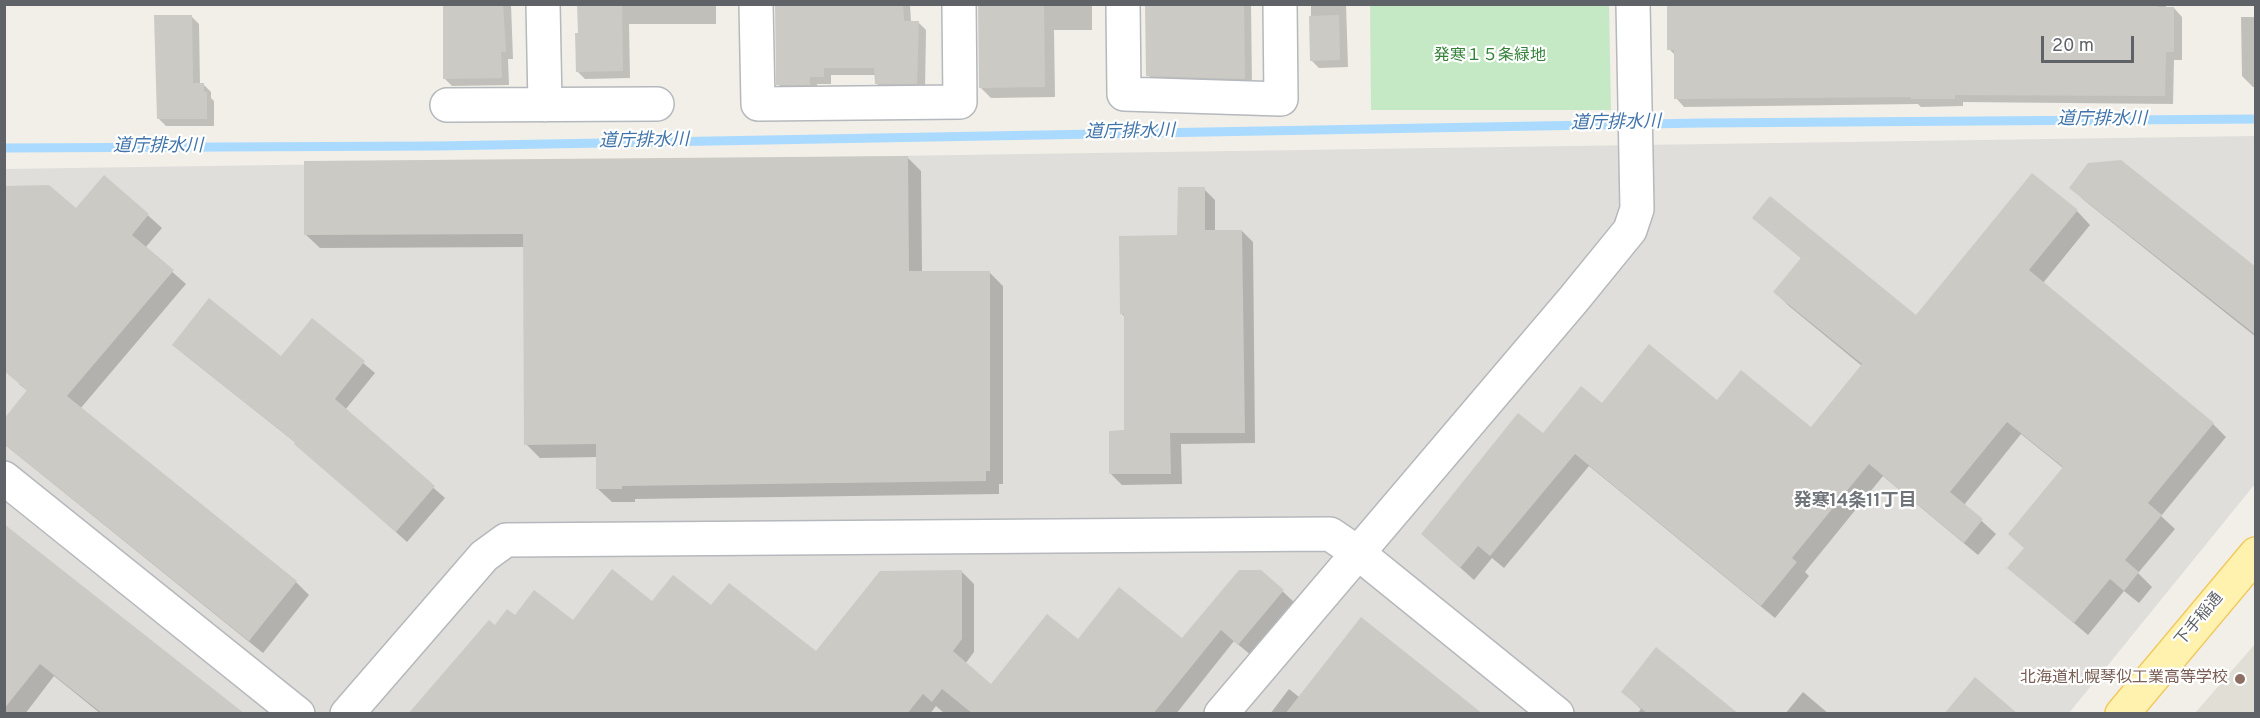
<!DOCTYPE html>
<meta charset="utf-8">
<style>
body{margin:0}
#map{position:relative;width:2260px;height:718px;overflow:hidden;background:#f1efe8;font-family:Overpass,sans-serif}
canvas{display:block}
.frame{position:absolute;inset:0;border:6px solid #5f6368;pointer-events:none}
.scale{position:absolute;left:2041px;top:36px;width:93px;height:27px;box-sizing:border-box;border:3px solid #5f6368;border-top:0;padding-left:8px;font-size:18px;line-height:21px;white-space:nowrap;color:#5f6368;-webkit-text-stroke:4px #fff;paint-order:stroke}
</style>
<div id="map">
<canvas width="2260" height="718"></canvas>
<div class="frame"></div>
<div class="scale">20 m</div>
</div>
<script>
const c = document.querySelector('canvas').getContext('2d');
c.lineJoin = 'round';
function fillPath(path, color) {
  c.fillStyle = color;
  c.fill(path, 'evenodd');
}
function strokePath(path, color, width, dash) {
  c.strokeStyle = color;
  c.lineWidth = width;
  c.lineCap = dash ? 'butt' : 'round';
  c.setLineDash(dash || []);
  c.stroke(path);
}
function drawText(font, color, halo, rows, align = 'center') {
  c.font = font + ' Overpass,"Noto Sans JP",sans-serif';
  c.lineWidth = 4.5;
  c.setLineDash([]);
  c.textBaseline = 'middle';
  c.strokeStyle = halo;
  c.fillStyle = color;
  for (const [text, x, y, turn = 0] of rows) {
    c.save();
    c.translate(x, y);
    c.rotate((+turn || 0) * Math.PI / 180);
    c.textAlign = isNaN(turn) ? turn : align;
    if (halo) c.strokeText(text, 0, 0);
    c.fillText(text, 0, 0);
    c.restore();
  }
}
fillPath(new Path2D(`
 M 2255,136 L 2255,484 L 2069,713 L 5,713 L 4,169 Z`), '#e0deda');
fillPath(new Path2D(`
 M 2255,644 L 2255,713 L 2195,713 Z`), '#e1ded6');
fillPath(new Path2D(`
 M 1370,5 L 1609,5 L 1611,110 L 1371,110 Z`), '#c5e8c5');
fillPath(new Path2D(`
 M 445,4 L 511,4 L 513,59 L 508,59 L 509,85 L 452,86 L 444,78 Z
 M 579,4 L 716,4 L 716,24 L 629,24 L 630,78 L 585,79 L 577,71 L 580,34 Z
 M 776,4 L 910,4 L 911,22 L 918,22 L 926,30 L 925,91 L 884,91 L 876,83 L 876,75 L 831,75 L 831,84 L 817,84 L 817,92 L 786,92 L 778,84 Z
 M 979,4 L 1092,4 L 1092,30 L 1054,30 L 1055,97 L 991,98 L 980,87 Z
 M 1147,4 L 1251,4 L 1252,86 L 1156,83 L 1148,75 Z
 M 1311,4 L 1346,4 L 1348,67 L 1319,68 L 1311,60 Z
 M 1669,4 L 2166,4 L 2166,8 L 2174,8 L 2182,17 L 2182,60 L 2174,60 L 2173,104 L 1963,102 L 1963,106 L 1921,107 L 1918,104 L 1684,107 L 1676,98 L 1676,56 L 1669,49 Z
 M 191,16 L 199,24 L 200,84 L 203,84 L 211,92 L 211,98 L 214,101 L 214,126 L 166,126 L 158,118 Z
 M 2241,17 L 2256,17 L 2256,87 L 2253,87 L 2242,76 Z
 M 907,157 L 921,171 L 922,272 L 989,272 L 1003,286 L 1003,484 L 999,484 L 999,494 L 635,499 L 635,502 L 612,502 L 598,489 L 598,457 L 540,458 L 526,444 L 525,247 L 320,248 L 306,235 Z
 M 105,177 L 162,228 L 145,248 L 186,284 L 80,409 L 296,582 L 309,595 L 263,653 L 4,444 L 28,391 L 19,384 L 77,211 Z
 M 2071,187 L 2256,269 L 2256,337 L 2085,201 Z
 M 1204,189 L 1215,200 L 1215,231 L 1242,231 L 1253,242 L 1255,443 L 1181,444 L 1182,484 L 1122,485 L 1111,474 L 1126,432 L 1126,318 L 1121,313 L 1178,237 Z
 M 2077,211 L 2090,225 L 2043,283 L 2213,424 L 2226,437 L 2161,516 L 2175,529 L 2138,573 L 2152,587 L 2139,603 L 2124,591 L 2088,635 L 2009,568 L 2025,549 L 2063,468 L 2021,434 L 1964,505 L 1996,534 L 1978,555 L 1883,476 L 1805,572 L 1809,576 L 1775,618 L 1589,466 L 1504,568 L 1492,558 L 1474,580 L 1423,534 L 1543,436 L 1602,405 L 1718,402 L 1811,429 L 1862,366 L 1789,306 L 1775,292 L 1802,259 L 1754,218 L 1916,317 Z
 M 312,320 L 375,373 L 345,410 L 445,498 L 407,542 L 296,443 L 185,355 L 174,345 L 282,358 Z
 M 4,525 L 243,714 L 101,714 L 54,676 L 25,714 L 4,714 Z
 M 961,571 L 974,584 L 974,652 L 965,664 L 991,686 L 1078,641 L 1183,640 L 1261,571 L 1296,604 L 1252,656 L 1234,641 L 1176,714 L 945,714 L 936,706 L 930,714 L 410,714 L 495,628 L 515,617 L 573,622 L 652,603 L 711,607 L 816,653 Z
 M 1289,689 L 1299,697 L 1480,714 L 1270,714 Z
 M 1623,692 L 1737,714 L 1637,714 L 1641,709 Z
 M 1803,692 L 1829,714 L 1785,714 Z`), '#0003');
strokePath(new Path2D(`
 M 4,148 L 437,146 L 1702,123 L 2256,119`), '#aadaff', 9);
fillPath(new Path2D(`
 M 443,4 L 503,4 L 506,52 L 501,52 L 502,78 L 443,79 Z
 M 577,4 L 622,4 L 623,71 L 576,72 L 575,33 L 578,33 Z
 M 775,4 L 903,4 L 904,21 L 919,21 L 917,84 L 875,84 L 874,68 L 824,68 L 824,77 L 810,77 L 810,85 L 776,85 Z
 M 978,4 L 1044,4 L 1045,87 L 979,88 Z
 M 1145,4 L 1244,4 L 1245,79 L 1146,76 Z
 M 1667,4 L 2158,4 L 2158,7 L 2174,7 L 2174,52 L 2166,52 L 2165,96 L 1955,95 L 1955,99 L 1911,99 L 1911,97 L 1674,99 L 1674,50 L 1667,50 Z
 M 154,15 L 192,15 L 193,83 L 204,83 L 204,92 L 207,92 L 207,119 L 157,119 Z
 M 1339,15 L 1340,60 L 1310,61 L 1309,16 Z
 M 908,156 L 909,271 L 990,271 L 990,471 L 986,471 L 986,481 L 622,486 L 622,489 L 596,489 L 596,444 L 524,445 L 523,234 L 304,235 L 304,161 Z
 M 2121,160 L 2256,267 L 2256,335 L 2069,188 L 2088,163 Z
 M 2032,173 L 2078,210 L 2029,270 L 2214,423 L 2148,503 L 2162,515 L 2125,560 L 2139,572 L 2124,591 L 2110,579 L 2074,623 L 2007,568 L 2024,548 L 2008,534 L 2063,467 L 2007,422 L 1950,492 L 1983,519 L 1964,543 L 1869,464 L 1792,558 L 1797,562 L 1761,606 L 1575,454 L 1490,556 L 1478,546 L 1460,568 L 1421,534 L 1518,413 L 1543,433 L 1581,386 L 1602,403 L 1649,344 L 1717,400 L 1741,370 L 1811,427 L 1862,364 L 1773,292 L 1801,258 L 1752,218 L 1770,196 L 1916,315 Z
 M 104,175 L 149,214 L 132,235 L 174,270 L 67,396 L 297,581 L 249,641 L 4,444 L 4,419 L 27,390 L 4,371 L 4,186 L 49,185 L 76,208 Z
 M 1178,187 L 1205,187 L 1205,230 L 1242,230 L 1245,433 L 1170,433 L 1171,474 L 1109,474 L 1109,431 L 1124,430 L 1124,314 L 1120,314 L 1119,236 L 1177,235 Z
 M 209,298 L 281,356 L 312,318 L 365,361 L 335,399 L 435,486 L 396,532 L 294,444 L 295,442 L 172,345 Z
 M 4,524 L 245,714 L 103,714 L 40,664 L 4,709 Z
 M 612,569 L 652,601 L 673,575 L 711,605 L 729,583 L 816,651 L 880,571 L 962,570 L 962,639 L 953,651 L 991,684 L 1047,614 L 1078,639 L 1119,587 L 1182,638 L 1239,570 L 1261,570 L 1284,590 L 1238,645 L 1221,630 L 1153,714 L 973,714 L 942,689 L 932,702 L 923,694 L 907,714 L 408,714 L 489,620 L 495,625 L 507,609 L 515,615 L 534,590 L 573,620 Z
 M 1361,617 L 1483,714 L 1285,714 Z
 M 1656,647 L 1739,714 L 1648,714 L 1621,692 Z
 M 1975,677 L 2018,714 L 1944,714 Z`), '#cccac5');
const minor = new Path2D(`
 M 543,4 L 545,105
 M 756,4 L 758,104 L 960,102 L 959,4
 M 1123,4 L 1124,94 L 1281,99 L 1280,4
 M 447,105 L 657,104
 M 4,478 L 298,714
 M 347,714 L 484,556 L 506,540 L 1330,534 L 1358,553 L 1557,714
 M 1221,714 L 1573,300 L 1630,230 L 1637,209 L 1633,4`);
const major = new Path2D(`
 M 2122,714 L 2256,554`);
strokePath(minor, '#b5b8bc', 36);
strokePath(major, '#f2c960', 36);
strokePath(minor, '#fff', 33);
strokePath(major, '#fff2af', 33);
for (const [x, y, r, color] of [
 [2240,679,6,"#8d6e63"]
]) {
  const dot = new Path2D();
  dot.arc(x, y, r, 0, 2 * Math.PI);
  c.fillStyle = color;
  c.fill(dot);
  strokePath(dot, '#fff', 2);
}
drawText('16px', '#348238', '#fff', [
 ["発寒１５条緑地",1490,57]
]);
drawText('16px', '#5f6368', '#fff', [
 ["下手稲通",2200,620,-50]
]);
drawText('16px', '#785e54', '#fff', [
 ["北海道札幌琴似工業高等学校",2228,679]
], 'right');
drawText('italic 18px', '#4174aa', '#fff', [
 ["道庁排水川",2102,120],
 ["道庁排水川",1616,124,-1],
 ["道庁排水川",1130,133,-1],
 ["道庁排水川",644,142,-1],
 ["道庁排水川",158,147]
]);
drawText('bold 18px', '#70757a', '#fff', [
 ["発寒14条11丁目",1855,502]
]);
</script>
